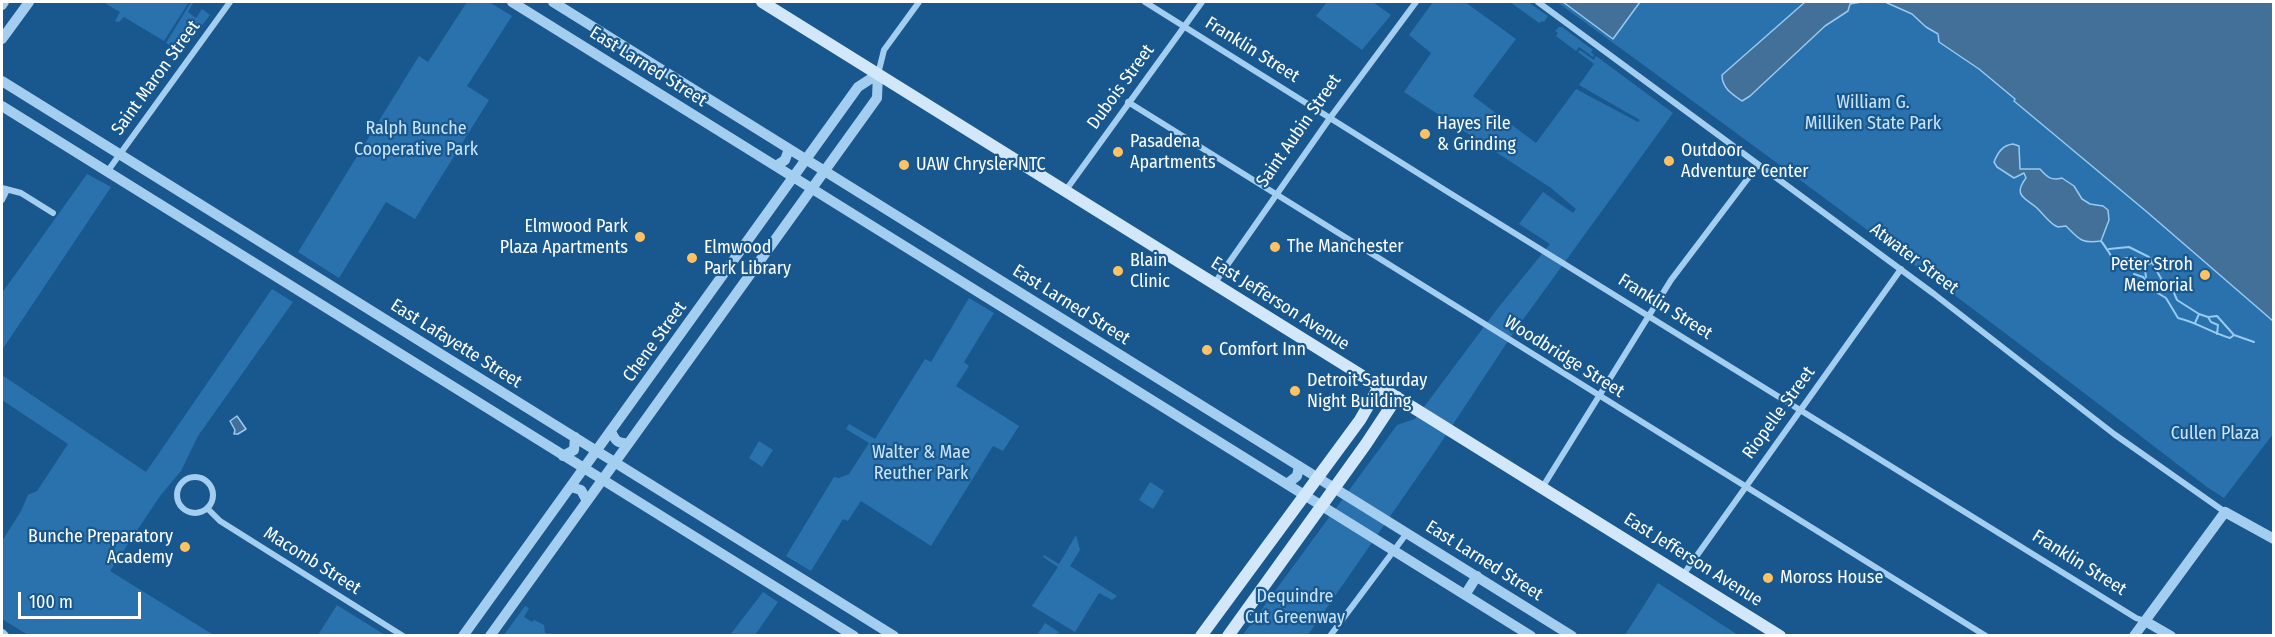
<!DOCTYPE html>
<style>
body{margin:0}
#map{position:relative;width:2275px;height:637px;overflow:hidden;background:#18588f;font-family:"Fira Sans Condensed",sans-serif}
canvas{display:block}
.frame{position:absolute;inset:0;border:3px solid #fff;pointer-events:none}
.scale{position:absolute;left:18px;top:592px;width:123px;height:27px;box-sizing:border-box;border:3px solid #fff;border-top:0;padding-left:8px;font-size:18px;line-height:21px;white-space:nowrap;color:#fff;-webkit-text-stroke:4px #18588f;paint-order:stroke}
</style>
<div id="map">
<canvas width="2275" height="637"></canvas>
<div class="frame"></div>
<div class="scale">100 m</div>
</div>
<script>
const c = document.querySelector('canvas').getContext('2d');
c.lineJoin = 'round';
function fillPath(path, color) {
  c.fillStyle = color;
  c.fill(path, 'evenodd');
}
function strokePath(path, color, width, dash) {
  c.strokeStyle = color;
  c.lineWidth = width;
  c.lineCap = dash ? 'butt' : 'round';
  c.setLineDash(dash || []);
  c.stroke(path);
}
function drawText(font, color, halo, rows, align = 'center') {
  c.font = font + ' "Fira Sans Condensed",sans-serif';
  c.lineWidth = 4.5;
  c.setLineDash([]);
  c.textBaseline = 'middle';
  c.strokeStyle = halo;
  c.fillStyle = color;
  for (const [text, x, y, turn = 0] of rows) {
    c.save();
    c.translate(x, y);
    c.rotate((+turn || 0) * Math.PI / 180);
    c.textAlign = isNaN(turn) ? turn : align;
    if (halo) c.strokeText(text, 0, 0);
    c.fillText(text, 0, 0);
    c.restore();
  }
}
fillPath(new Path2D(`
 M 103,2 L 189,2 L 164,41 L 124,17 L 119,22 L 115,21 L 120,12 Z
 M 191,2 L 193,3 L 188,12 L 196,18 L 202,9 L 210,15 L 176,59 L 172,55 L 175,49 L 166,43 Z
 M 467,2 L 489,2 L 512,16 L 467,86 L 489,100 L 415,219 L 386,202 L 339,278 L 298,252 L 419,56 L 428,62 Z
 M 1327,2 L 1373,2 L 1391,15 L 1362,50 L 1316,16 Z
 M 1433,2 L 1465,2 L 1516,39 L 1473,96 L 1536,143 L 1576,89 L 1638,122 L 1640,120 L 1579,85 L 1594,64 L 1578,52 L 1580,50 L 1594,60 L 1596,56 L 1673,113 L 1514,332 L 1436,450 L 1308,635 L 1242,636 L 1397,425 L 1415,419 L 1498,308 L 1550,244 L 1519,224 L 1543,192 L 1573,213 L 1576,209 L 1551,188 L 1404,92 L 1431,53 L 1409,35 Z
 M 1510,2 L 1528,2 L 1548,16 L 1544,22 L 1542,21 L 1539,23 Z
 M 1557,2 L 1563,2 L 1613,39 L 1640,2 L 1805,2 L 1798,9 L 1742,101 L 1750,96 L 1825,26 L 1848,11 L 1850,4 C 1872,0 1893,1 1911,14 C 1921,20 1928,29 1938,35 L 1939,42 L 1979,69 L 2015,99 L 2014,101 L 2025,111 L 2147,212 L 2273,321 L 2273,434 L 2224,498 L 2207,487 C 1993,322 1776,161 1557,2 Z
 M 1559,27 L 1562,27 L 1593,50 L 1591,52 L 1594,55 L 1593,57 L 1579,47 L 1576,51 L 1556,36 L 1558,33 L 1555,31 Z
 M 87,174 L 111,187 L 2,350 L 2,293 Z
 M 272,289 L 293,302 L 198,436 L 181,471 L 160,496 L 110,571 L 212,634 L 224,635 L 28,635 L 2,619 L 2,541 L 21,511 L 28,495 L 37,491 L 68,444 L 2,400 L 2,375 L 146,472 Z
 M 969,298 L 994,313 L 964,362 L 969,366 L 956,386 L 1019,426 L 1003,451 L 993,446 L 931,546 L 861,501 L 848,521 L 843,519 L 811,571 L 786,556 L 834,477 L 839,478 L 849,474 L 869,443 L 846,429 L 849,424 L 875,439 L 925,359 L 931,362 Z
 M 759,441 L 773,450 L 762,467 L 749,458 Z
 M 1150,482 L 1164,491 L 1153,509 L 1139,500 Z
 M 1076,535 L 1080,550 L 1070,566 L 1117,596 L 1112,600 L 1099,593 L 1075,632 L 1032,606 L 1058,567 L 1043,557 L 1044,555 L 1059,564 Z
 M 1658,583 L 1738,635 L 1625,635 Z
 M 763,592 L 778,602 L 755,635 L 730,635 Z
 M 337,605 L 385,635 L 318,635 Z
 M 525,606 L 529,608 L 524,617 L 532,622 L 534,620 L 544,625 L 545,633 L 563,635 L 504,635 Z
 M 1045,623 L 1059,632 L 1057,635 L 1037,635 Z`), '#2a72ad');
const water = new Path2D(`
 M 1563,2 L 1640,2 L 1613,39 Z
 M 1805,2 L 1861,2 L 1850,4 L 1848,11 L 1825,26 L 1750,96 L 1742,101 C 1732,94 1722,88 1722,75 Z
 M 1885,2 L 2273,2 L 2273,321 L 2147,212 L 2026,111 L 2014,101 L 2015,99 L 1979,69 L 1939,42 L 1938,34 L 1926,27 L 1912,14 Z
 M 2013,144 L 2019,146 L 2020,169 L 2040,169 C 2047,177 2051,181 2062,178 L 2074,186 L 2082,199 L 2090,204 L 2103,206 L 2108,210 L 2109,220 L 2101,241 C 2081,244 2079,239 2066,226 L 2058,227 L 2054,225 C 2047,220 2043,214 2037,208 C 2026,198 2012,196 2026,178 L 2024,173 L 2014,178 L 1997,167 L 1994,162 C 1998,152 2003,145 2013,144 Z
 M 237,416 L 246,429 L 238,434 L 234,434 L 235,430 L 230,421 Z`);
fillPath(water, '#437098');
strokePath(water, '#97caf1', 1.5);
strokePath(new Path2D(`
 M 2101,241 C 2110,252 2113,264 2126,270
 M 2109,249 L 2129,247 L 2149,257 L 2163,282 L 2172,288 L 2177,300 L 2199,314 L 2195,323
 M 2115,262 C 2133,254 2144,256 2146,277
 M 2131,267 L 2153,263
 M 2134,274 L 2143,277 L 2156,292 L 2166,298 L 2178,318 C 2196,322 2212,333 2230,338 L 2234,335 L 2254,342
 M 2156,292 L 2163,282
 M 2199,314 L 2208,317 L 2211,322 L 2218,325 L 2217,334
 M 2208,317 L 2217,316 L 2234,335`), '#97caf1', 2);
strokePath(new Path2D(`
 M 1145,2 L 1448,192 L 2136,618 L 2145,621
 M 1538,2 L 1934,294 L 2114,434 L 2225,512
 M 878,74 L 884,50 L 919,2
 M 1128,102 L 1986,636
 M 107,172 L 230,2
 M 2,188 L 21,193 L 53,213
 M 1066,190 L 1202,2
 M 2,200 L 7,190
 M 1214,284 L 1330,118 L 1416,2
 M177 495a18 18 0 1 1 36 0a18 18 0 1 1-36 0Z
 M 1542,488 L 1671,280 L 1758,165
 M 207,508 L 220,521 L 403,636
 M 1683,575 L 1901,269
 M 1330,636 L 1407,533`), '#a4ceef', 6);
strokePath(new Path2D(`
 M 512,2 L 1531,636
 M 553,2 L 1572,636
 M 2,5 L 4,2
 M 2,39 L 29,2
 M 2,81 L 894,636
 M 2,106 L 854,636
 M 776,166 L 785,160 L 789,149
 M 611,431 C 615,441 618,444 629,443
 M 563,456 L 574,450 L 575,437
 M 1287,484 L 1297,476 L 1299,466
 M 571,487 L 581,490 L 587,501
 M 1465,595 L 1477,576
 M 2145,621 L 2171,636
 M 2,634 L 4,636
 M 463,636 L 858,87 L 878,74
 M 490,636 L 877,98 L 878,74
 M 2134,636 L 2225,512 L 2274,539`), '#a4ceef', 10);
strokePath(new Path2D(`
 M 762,2 L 1780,636
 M 1201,636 L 1360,420 L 1379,387
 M 1228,636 L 1366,444 L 1397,397`), '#d2e8fa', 12);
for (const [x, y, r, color] of [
 [1425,134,6,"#ffc262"],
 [1118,152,6,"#ffc262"],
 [1669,161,6,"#ffc262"],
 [904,165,6,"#ffc262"],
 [640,237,6,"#ffc262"],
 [1275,247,6,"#ffc262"],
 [692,258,6,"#ffc262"],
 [1118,271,6,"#ffc262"],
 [2205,275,6,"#ffc262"],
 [1207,350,6,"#ffc262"],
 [1295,391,6,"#ffc262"],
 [185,547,6,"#ffc262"],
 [1768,578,6,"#ffc262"]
]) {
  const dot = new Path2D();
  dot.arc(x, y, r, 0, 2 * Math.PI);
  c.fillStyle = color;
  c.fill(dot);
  strokePath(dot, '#18588f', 2);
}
drawText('18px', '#fff', '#18588f', [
 ["Franklin Street",1252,50,32],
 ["East Larned Street",648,67,32],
 ["Saint Maron Street",156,78,-54],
 ["Dubois Street",1121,87,-54],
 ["Saint Aubin Street",1299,131,-55],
 ["Atwater Street",1914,259,37],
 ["East Jefferson Avenue",1280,304,32],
 ["East Larned Street",1071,305,32],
 ["Franklin Street",1665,307,32],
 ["Chene Street",655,342,-54],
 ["East Lafayette Street",456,344,32],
 ["Woodbridge Street",1564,357,32],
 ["Riopelle Street",1779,413,-54],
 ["East Jefferson Avenue",1693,560,32],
 ["Macomb Street",312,561,32],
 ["East Larned Street",1484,561,32],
 ["Franklin Street",2079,563,32]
]);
drawText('18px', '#cbe5fb', '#18588f', [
 ["William G.",1873,103],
 ["Milliken State Park",1873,124],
 ["Ralph Bunche",416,129],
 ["Cooperative Park",416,150],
 ["Cullen Plaza",2215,434],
 ["Walter & Mae",921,453],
 ["Reuther Park",921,474],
 ["Dequindre",1295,597],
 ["Cut Greenway",1295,618]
]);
drawText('18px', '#fff', '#18588f', [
 ["Hayes File",1437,124],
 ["& Grinding",1437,145],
 ["Pasadena",1130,142],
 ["Apartments",1130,163],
 ["Outdoor",1681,151],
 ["Adventure Center",1681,172],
 ["UAW Chrysler NTC",916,165],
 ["Elmwood Park",628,227,"right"],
 ["Plaza Apartments",628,248,"right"],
 ["The Manchester",1287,247],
 ["Elmwood",704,248],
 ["Park Library",704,269],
 ["Blain",1130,261],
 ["Clinic",1130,282],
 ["Peter Stroh",2193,265,"right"],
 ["Memorial",2193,286,"right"],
 ["Comfort Inn",1219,350],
 ["Detroit Saturday",1307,381],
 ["Night Building",1307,402],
 ["Bunche Preparatory",173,537,"right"],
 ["Academy",173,558,"right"],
 ["Moross House",1780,578]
], 'left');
</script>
